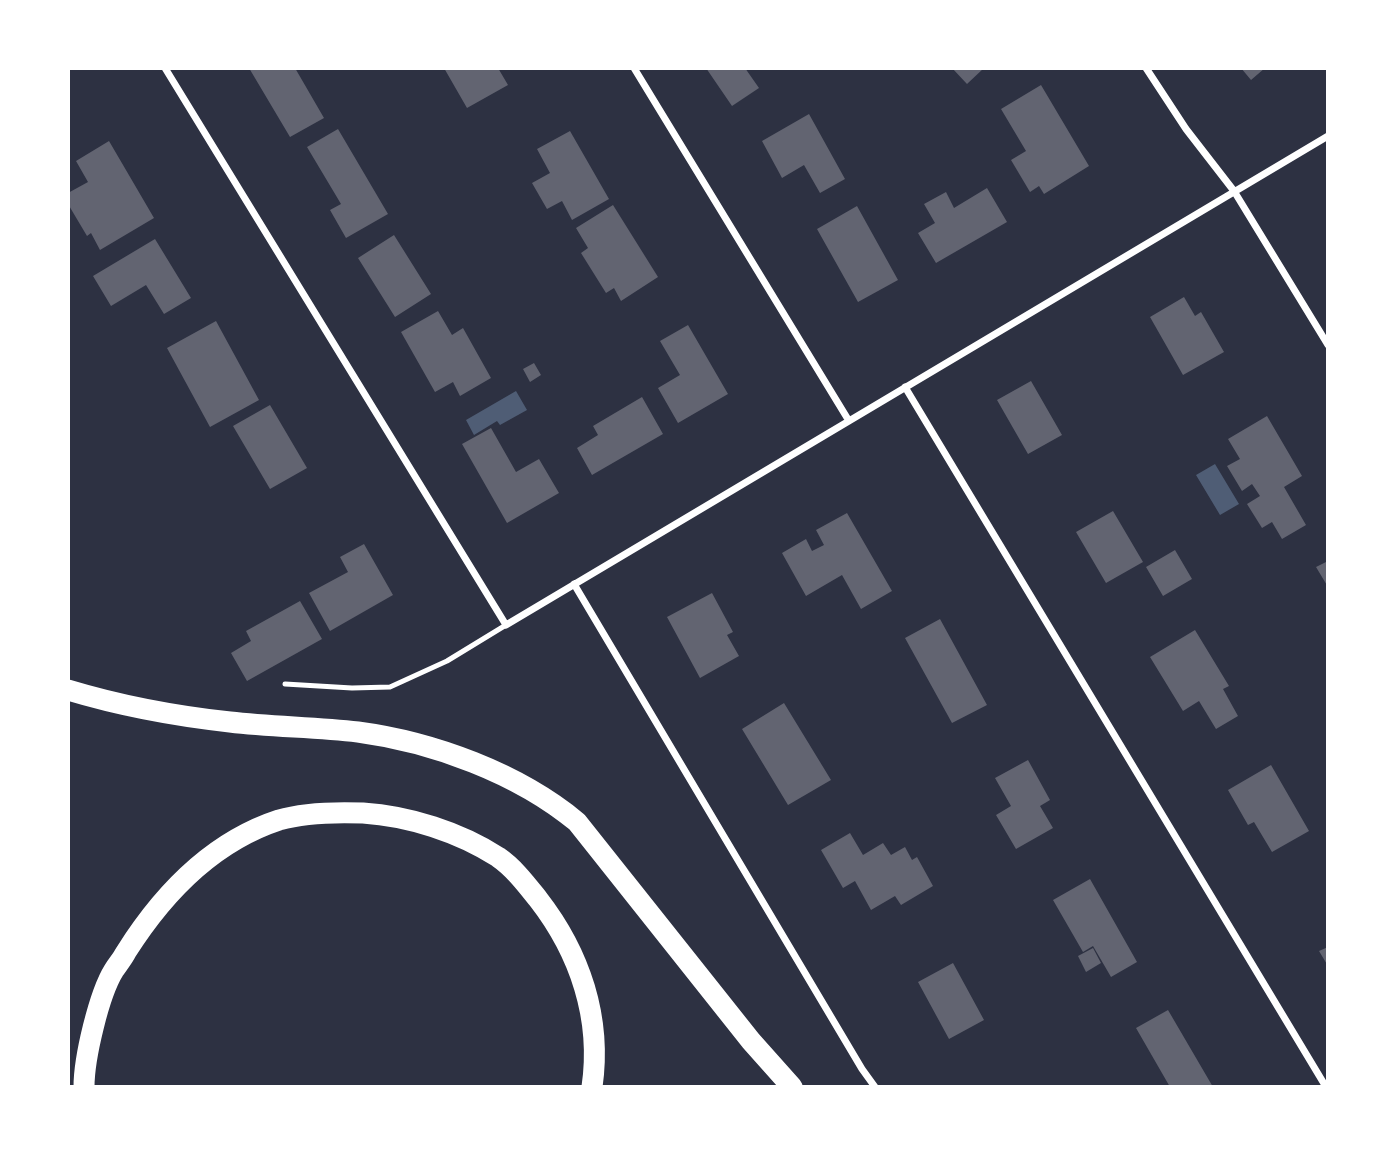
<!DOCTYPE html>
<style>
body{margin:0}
#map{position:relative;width:1396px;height:1155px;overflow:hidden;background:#2d3142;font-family:Figtree,sans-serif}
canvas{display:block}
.frame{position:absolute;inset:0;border:70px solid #fff;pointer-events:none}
</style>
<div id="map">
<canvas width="1396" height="1155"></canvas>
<div class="frame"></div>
</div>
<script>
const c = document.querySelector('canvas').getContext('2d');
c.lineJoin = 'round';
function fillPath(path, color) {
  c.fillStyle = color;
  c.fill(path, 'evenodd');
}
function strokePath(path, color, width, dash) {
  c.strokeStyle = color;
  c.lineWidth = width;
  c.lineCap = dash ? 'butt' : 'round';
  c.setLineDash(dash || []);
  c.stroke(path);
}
fillPath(new Path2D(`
 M 516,391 L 527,410 L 500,425 L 497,421 L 474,435 L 466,420 Z
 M 1215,464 L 1239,504 L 1220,515 L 1196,475 Z`), '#4f5d75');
fillPath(new Path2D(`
 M 249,68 L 295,68 L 324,118 L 290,137 Z
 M 444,68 L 498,68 L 508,85 L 467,108 Z
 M 706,68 L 745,68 L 759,88 L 732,106 Z
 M 952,68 L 984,68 L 967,84 Z
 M 1241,68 L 1265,68 L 1251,80 Z
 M 1041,85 L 1089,166 L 1044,194 L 1039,186 L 1030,192 L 1011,160 L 1026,151 L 1001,109 Z
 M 809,114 L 845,179 L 820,193 L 804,165 L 782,178 L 762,141 Z
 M 338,129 L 388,214 L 346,238 L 330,210 L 341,204 L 307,147 Z
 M 570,131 L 609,199 L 572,220 L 562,201 L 547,209 L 532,183 L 550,173 L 537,149 Z
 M 109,141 L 154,218 L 100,250 L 91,233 L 87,236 L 68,204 L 68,193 L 88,182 L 76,161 Z
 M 987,188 L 1007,222 L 936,263 L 918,233 L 935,223 L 924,204 L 946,192 L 954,208 Z
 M 613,205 L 658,277 L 621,301 L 614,288 L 606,293 L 581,253 L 588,248 L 576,228 Z
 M 857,206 L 898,280 L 858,302 L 817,229 Z
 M 394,235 L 431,294 L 395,317 L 358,258 Z
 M 155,239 L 191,298 L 164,314 L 146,285 L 111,306 L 93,276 Z
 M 1184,297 L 1195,316 L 1201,312 L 1224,352 L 1183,375 L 1150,317 Z
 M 438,311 L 452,335 L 463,328 L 491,378 L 460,396 L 453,382 L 435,392 L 401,332 Z
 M 216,321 L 259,400 L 210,427 L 167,348 Z
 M 688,325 L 728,394 L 678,423 L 658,388 L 680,375 L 660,341 Z
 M 534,363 L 541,375 L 530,382 L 523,369 Z
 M 1031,381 L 1062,435 L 1028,454 L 997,400 Z
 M 642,397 L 663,434 L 592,475 L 577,448 L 598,435 L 593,426 Z
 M 270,405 L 307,468 L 270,489 L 233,426 Z
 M 1267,416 L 1302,476 L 1284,487 L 1306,525 L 1282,539 L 1272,522 L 1262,528 L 1247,504 L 1260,496 L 1252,484 L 1242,491 L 1227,466 L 1240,459 L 1228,439 Z
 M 491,428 L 516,472 L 539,459 L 559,493 L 507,523 L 462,444 Z
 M 1113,511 L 1143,562 L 1106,583 L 1076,532 Z
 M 847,513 L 892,591 L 861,609 L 842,575 L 806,596 L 782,553 L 806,539 L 812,551 L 824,545 L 816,530 Z
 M 364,544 L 393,595 L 330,631 L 309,593 L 348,572 L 340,557 Z
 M 1175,550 L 1192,579 L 1163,596 L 1146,567 Z
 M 1328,561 L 1328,587 L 1316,567 Z
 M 712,593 L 733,632 L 727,635 L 739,656 L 700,678 L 667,617 Z
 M 300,601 L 322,639 L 247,681 L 231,653 L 251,641 L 246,631 Z
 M 940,619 L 987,705 L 952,723 L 905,638 Z
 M 1195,630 L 1229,686 L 1223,689 L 1238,716 L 1216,729 L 1199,701 L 1183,711 L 1150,657 Z
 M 784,703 L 831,780 L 788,805 L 742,729 Z
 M 1028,760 L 1050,800 L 1040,806 L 1053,828 L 1016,849 L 996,815 L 1011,806 L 995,778 Z
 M 1271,765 L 1309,831 L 1272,852 L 1254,822 L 1248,825 L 1228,790 Z
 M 850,833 L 863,855 L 883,843 L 891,855 L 905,847 L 912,860 L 917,857 L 933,886 L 901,905 L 895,896 L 871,910 L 855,881 L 843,888 L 821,850 Z
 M 1090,879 L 1137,962 L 1111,977 L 1093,946 L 1083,952 L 1053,900 Z
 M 1328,947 L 1328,966 L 1319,951 Z
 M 1093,948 L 1101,963 L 1086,972 L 1078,956 Z
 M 953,963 L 984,1020 L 949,1039 L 918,982 Z
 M 1168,1010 L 1213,1087 L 1170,1087 L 1136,1028 Z`), '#626471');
strokePath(new Path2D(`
 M 285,684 L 352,688 L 390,687 L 447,661 L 506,625`), '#fff', 5);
strokePath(new Path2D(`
 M 165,68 L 506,625 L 1328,136
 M 634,68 L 849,421
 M 1146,68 L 1186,129 L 1234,191 L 1328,345
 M 905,387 L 1326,1087
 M 574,584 L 862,1069 L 875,1087`), '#fff', 7);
strokePath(new Path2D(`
 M 68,690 C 121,706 175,716 230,722 C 272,727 315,727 358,732 C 433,742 518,773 577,822 L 751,1041 L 792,1087
 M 84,1087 C 84,1058 99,994 114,970 C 118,964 123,958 126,952 C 162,895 212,842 279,820 C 306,812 336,812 363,813 C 409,816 459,832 498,857 C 514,868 526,884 538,899 C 580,953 602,1018 592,1087`), '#fff', 21);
</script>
